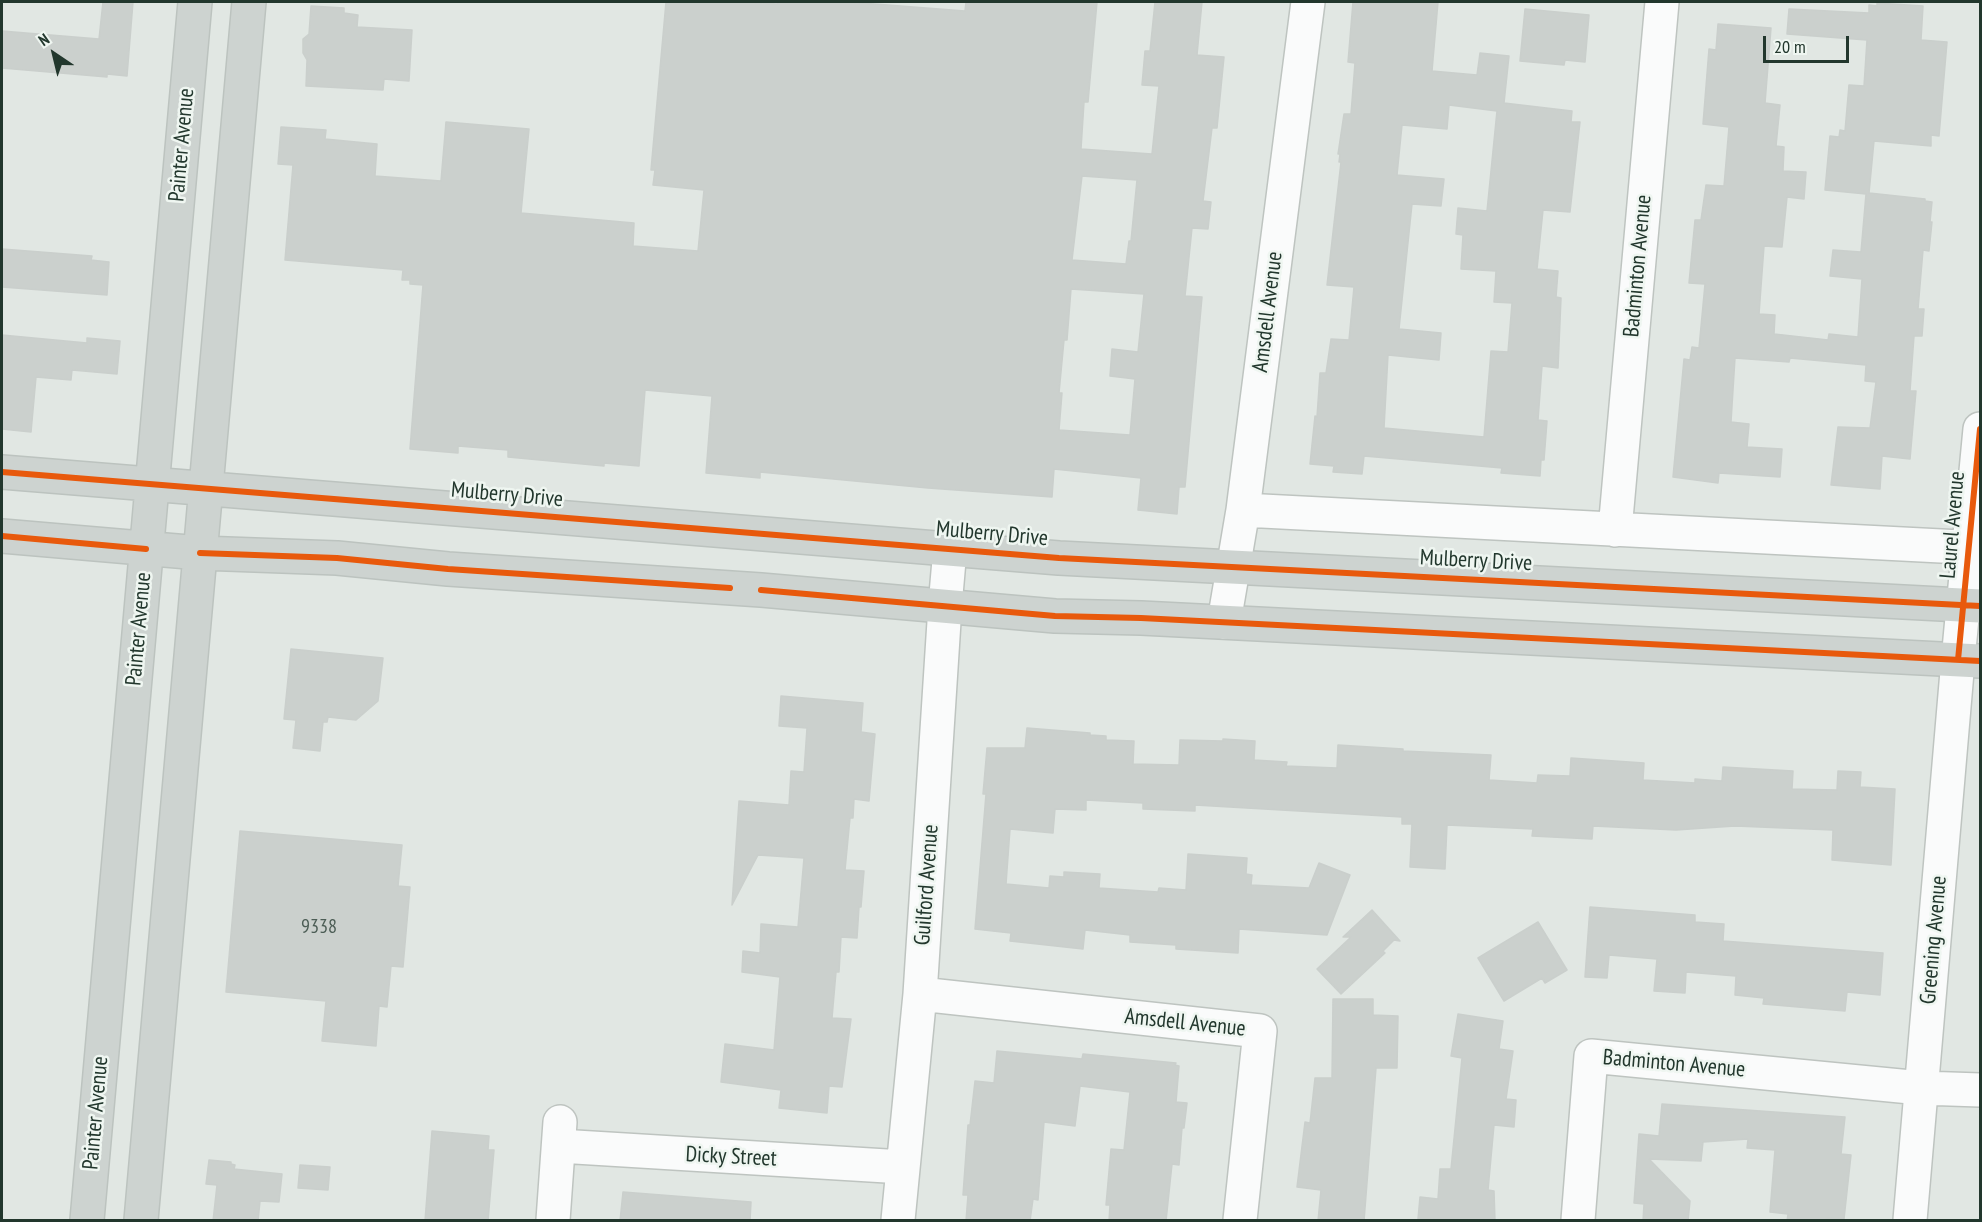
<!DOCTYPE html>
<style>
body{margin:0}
#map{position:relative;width:1982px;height:1222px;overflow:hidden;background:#e1e7e3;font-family:"PT Sans Narrow",sans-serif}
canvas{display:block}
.frame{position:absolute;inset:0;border:3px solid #22372d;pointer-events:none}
.north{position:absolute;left:24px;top:24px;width:60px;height:60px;-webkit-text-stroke:4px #eff6f1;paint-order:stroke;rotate:325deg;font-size:16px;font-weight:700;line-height:24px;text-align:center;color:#22372d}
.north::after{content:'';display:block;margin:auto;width:21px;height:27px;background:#22372d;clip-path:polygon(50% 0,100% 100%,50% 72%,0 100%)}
.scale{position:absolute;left:1763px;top:36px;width:86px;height:27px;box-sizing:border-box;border:3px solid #22372d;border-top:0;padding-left:8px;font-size:18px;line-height:21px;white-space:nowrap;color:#22372d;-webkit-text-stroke:4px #eff6f1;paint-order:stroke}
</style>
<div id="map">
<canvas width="1982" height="1222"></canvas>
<div class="frame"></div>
<div class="north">N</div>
<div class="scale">20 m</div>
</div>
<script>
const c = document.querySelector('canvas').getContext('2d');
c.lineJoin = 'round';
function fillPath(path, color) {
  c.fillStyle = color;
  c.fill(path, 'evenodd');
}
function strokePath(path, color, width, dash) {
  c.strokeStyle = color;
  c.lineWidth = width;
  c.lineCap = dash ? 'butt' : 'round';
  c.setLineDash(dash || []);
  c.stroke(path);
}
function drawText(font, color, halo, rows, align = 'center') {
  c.font = font + ' "PT Sans Narrow",sans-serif';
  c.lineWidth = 5;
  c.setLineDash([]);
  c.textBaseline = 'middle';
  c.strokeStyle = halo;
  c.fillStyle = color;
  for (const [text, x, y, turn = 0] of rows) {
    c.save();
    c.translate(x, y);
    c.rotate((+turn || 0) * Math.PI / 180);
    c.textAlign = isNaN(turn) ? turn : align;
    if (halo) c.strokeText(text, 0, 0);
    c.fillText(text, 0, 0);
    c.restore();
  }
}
const building = new Path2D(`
 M 103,2 L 133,2 L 127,76 L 107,74 L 107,77 L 2,68 L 2,31 L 99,39 Z
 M 666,2 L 746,2 L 777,4 L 778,2 L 849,2 L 965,11 L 966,2 L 1097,2 L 1088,102 L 1084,102 L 1081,149 L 1152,154 L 1159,86 L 1142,85 L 1145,51 L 1150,51 L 1155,2 L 1202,2 L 1197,55 L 1224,57 L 1217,128 L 1212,128 L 1203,201 L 1211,202 L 1208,229 L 1192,228 L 1185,296 L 1202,297 L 1185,487 L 1179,487 L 1177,514 L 1138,510 L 1141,478 L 1054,469 L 1052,497 L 928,488 L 760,472 L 760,478 L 706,473 L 712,396 L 645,390 L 639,466 L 604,463 L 604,466 L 508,457 L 508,450 L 458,446 L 458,453 L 410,449 L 423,285 L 410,284 L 410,280 L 402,280 L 403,270 L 285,260 L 293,165 L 278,164 L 281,127 L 326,130 L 325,139 L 377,144 L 375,176 L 441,181 L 446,122 L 529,129 L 521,213 L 634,223 L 633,246 L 698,251 L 704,190 L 653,185 L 655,170 L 651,170 ZM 1082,176 L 1137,180 L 1131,241 L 1129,241 L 1126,264 L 1072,260 ZM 1071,289 L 1144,294 L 1138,352 L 1112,349 L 1110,376 L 1135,379 L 1130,435 L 1059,430 L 1062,393 L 1059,393 L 1064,340 L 1067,340 Z
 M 1353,2 L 1438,2 L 1432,71 L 1477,75 L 1480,53 L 1509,56 L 1504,103 L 1572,111 L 1571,122 L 1580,122 L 1570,212 L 1543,210 L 1537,269 L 1558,271 L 1556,297 L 1561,298 L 1558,368 L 1542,366 L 1538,420 L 1547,421 L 1544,460 L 1541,460 L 1540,476 L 1501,473 L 1502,468 L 1364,456 L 1362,474 L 1333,472 L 1334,466 L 1310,464 L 1315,416 L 1317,417 L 1320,373 L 1326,373 L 1331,339 L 1349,340 L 1354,287 L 1327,285 L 1341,162 L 1339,162 L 1340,154 L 1338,154 L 1344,114 L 1351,114 L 1355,63 L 1348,62 ZM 1449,105 L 1497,111 L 1487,211 L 1458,208 L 1456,234 L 1463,235 L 1461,269 L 1496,271 L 1494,302 L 1512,303 L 1508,352 L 1491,351 L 1484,437 L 1384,428 L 1388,355 L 1439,360 L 1441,333 L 1399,329 L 1412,204 L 1441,206 L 1444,179 L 1397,175 L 1402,125 L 1447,129 Z
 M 1877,3 L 1923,6 L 1921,40 L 1947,42 L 1939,136 L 1931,135 L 1931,146 L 1874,141 L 1869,193 L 1925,199 L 1925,201 L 1932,202 L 1930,222 L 1932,222 L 1929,251 L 1923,250 L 1918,309 L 1924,309 L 1922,336 L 1914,336 L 1910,391 L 1916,391 L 1910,459 L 1882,456 L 1880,489 L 1831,485 L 1838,427 L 1870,428 L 1876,382 L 1865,381 L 1866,365 L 1790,358 L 1789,362 L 1735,358 L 1731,422 L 1749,424 L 1747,447 L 1782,449 L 1780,477 L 1719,473 L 1718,483 L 1673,477 L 1684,359 L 1690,360 L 1692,347 L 1699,348 L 1705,284 L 1689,283 L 1695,220 L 1701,220 L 1706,185 L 1724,186 L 1729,127 L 1703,124 L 1709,49 L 1716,50 L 1718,24 L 1771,28 L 1765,103 L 1780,105 L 1776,146 L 1784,147 L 1783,171 L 1806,172 L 1804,199 L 1787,197 L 1782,247 L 1764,246 L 1759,314 L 1775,315 L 1774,334 L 1828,340 L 1829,334 L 1858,337 L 1862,279 L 1830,276 L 1833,250 L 1861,252 L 1866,194 L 1825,190 L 1830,136 L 1839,137 L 1840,130 L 1845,131 L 1849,85 L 1864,86 L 1867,40 L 1787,34 L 1789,9 L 1869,13 L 1869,5 L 1877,6 Z
 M 311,6 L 344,8 L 344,13 L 358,15 L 357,27 L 412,30 L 409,81 L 384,79 L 383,90 L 306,86 L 307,60 L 303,53 L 303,39 L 309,34 Z
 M 1525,9 L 1589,15 L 1585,62 L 1565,60 L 1564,65 L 1520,61 Z
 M 2,249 L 92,256 L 91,260 L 109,262 L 107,295 L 2,287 Z
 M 2,335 L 87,343 L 87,338 L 120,341 L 117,374 L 72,370 L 71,380 L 36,377 L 31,432 L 2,429 Z
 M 291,649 L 383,658 L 378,701 L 356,720 L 328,717 L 327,722 L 323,722 L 320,751 L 293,748 L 296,720 L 284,719 Z
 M 781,696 L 863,703 L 861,732 L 875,734 L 869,801 L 854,799 L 853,818 L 850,818 L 845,870 L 864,871 L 861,907 L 859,907 L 857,938 L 841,937 L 839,972 L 836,972 L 832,1018 L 851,1019 L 842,1087 L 829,1086 L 827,1113 L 779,1108 L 781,1090 L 721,1082 L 725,1044 L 774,1050 L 780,977 L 742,972 L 743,951 L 760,953 L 761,924 L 798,927 L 804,858 L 758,855 L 732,905 L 739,801 L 789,805 L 791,771 L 804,772 L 807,728 L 779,726 Z
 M 1027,728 L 1090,733 L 1090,735 L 1106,736 L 1106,740 L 1134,741 L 1133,764 L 1179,765 L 1180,740 L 1223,741 L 1223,739 L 1255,741 L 1254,760 L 1287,762 L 1286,766 L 1337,768 L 1338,745 L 1403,749 L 1403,751 L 1491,755 L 1489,780 L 1537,783 L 1538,775 L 1570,776 L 1571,758 L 1644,763 L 1643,780 L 1695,783 L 1695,779 L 1722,781 L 1723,767 L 1793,771 L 1792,789 L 1837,790 L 1838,771 L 1861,772 L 1860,787 L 1895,789 L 1891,865 L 1832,860 L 1833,830 L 1735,826 L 1676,830 L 1593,826 L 1592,839 L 1532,836 L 1533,829 L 1447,825 L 1445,869 L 1410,867 L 1412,824 L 1402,824 L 1402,817 L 1195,805 L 1195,811 L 1143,809 L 1143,803 L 1086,800 L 1086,810 L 1055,809 L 1053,833 L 1010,829 L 1006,884 L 1049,888 L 1050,876 L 1064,877 L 1064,872 L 1100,874 L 1099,888 L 1158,892 L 1159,888 L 1186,890 L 1188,854 L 1247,858 L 1246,874 L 1252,875 L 1251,885 L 1309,888 L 1319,863 L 1350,875 L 1327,935 L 1239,929 L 1238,953 L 1176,949 L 1176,945 L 1130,942 L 1130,935 L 1085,930 L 1083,949 L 1010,941 L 1011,933 L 975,929 L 986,794 L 983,794 L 987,748 L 1025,748 Z
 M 240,831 L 402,845 L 398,886 L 410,887 L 403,967 L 391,966 L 387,1007 L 379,1006 L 376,1046 L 322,1041 L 326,1001 L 226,992 Z
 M 1590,907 L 1695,915 L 1695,922 L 1724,924 L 1723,941 L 1883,953 L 1880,995 L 1847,992 L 1845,1011 L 1763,1004 L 1764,998 L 1735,995 L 1736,976 L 1686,972 L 1685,993 L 1654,991 L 1657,959 L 1609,955 L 1607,978 L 1585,977 Z
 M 1372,910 L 1400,941 L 1394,940 L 1383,951 L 1385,953 L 1341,994 L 1317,969 L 1351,937 L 1343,937 Z
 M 1538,922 L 1567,970 L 1545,983 L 1542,978 L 1504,1001 L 1478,958 Z
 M 1333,999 L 1373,999 L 1373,1015 L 1398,1016 L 1397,1068 L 1376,1068 L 1364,1221 L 1318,1221 L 1321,1190 L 1297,1187 L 1305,1122 L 1310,1123 L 1315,1078 L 1332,1078 Z
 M 1458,1014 L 1503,1021 L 1499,1049 L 1513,1051 L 1506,1099 L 1516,1100 L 1514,1127 L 1494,1125 L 1488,1190 L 1494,1191 L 1495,1221 L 1418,1219 L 1420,1197 L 1438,1199 L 1440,1169 L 1451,1169 L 1462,1058 L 1451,1056 Z
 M 997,1051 L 1082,1059 L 1083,1054 L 1176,1063 L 1175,1065 L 1179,1066 L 1176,1102 L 1187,1103 L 1184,1128 L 1182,1128 L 1179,1165 L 1172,1164 L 1166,1221 L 1109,1221 L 1110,1205 L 1106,1205 L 1111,1149 L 1124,1150 L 1130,1092 L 1080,1086 L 1075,1126 L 1044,1122 L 1038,1200 L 1033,1199 L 1030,1221 L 966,1221 L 968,1195 L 963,1195 L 968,1125 L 970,1125 L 975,1081 L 994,1083 Z
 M 1662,1104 L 1845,1117 L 1841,1154 L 1851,1155 L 1844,1219 L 1826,1218 L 1826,1221 L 1787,1221 L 1788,1214 L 1770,1212 L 1775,1150 L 1747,1148 L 1748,1139 L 1703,1142 L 1701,1161 L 1649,1159 L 1690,1201 L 1688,1221 L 1643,1221 L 1644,1204 L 1634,1203 L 1639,1134 L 1659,1136 Z
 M 432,1131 L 489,1136 L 488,1150 L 494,1150 L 488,1221 L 425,1221 Z
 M 209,1160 L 231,1162 L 231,1164 L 235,1165 L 234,1169 L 282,1174 L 279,1202 L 260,1201 L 258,1221 L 213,1221 L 217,1185 L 206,1184 Z
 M 300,1165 L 330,1167 L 328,1190 L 298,1188 Z
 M 623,1192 L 751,1202 L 750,1221 L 620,1221 Z`);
fillPath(building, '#cbd0cd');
strokePath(building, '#cacfcc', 1.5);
const street = new Path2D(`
 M 1243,510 L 1980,548
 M 1615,530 L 1662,2
 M 1224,622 L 1243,510 L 1308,2
 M 920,994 L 1260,1031 L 1240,1220
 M 559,1146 L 903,1167
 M 553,1220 L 560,1122
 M 898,1220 L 920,994 L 945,606 L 950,549
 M 1578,1220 L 1591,1056 L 1921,1088 L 1980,1090
 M 1910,1220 L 1958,660`);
const secondary = new Path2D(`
 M 1958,660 L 1980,429`);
const primary = new Path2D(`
 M 2,472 L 1059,558 L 1980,606
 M 2,536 L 200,553 L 337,558 L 448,569 L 761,590 L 1055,616 L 1141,618 L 1980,661
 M 87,1220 L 195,2
 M 141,1220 L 249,2`);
strokePath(street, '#bec4c0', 36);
strokePath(secondary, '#bec4c0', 36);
strokePath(primary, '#bcc3bf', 36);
strokePath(street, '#fafbfb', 33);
strokePath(secondary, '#fafbfb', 33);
strokePath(primary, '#cdd3d0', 33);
strokePath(new Path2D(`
 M 2,472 L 1059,558 L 1980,606
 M 2,536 L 146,549
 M 200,553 L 337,558 L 448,569 L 730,588
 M 761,590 L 1055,616 L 1141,618 L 1980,661
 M 1958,660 L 1980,429`), '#e8590c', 6);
drawText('20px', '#4c5d55', null, [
 ["9338",319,927]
]);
drawText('22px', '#22372d', '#eff6f1', [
 ["Painter Avenue",182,145,-85],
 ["Badminton Avenue",1638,266,-85],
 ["Amsdell Avenue",1268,312,-83],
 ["Mulberry Drive",507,495,5],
 ["Laurel Avenue",1953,525,-85],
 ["Mulberry Drive",992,534,5],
 ["Mulberry Drive",1476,561,3],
 ["Painter Avenue",139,629,-85],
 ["Guilford Avenue",927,885,-86],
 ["Greening Avenue",1934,940,-85],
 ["Amsdell Avenue",1185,1023,6],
 ["Badminton Avenue",1674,1064,5],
 ["Painter Avenue",96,1113,-85],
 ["Dicky Street",731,1157,3]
]);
</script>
